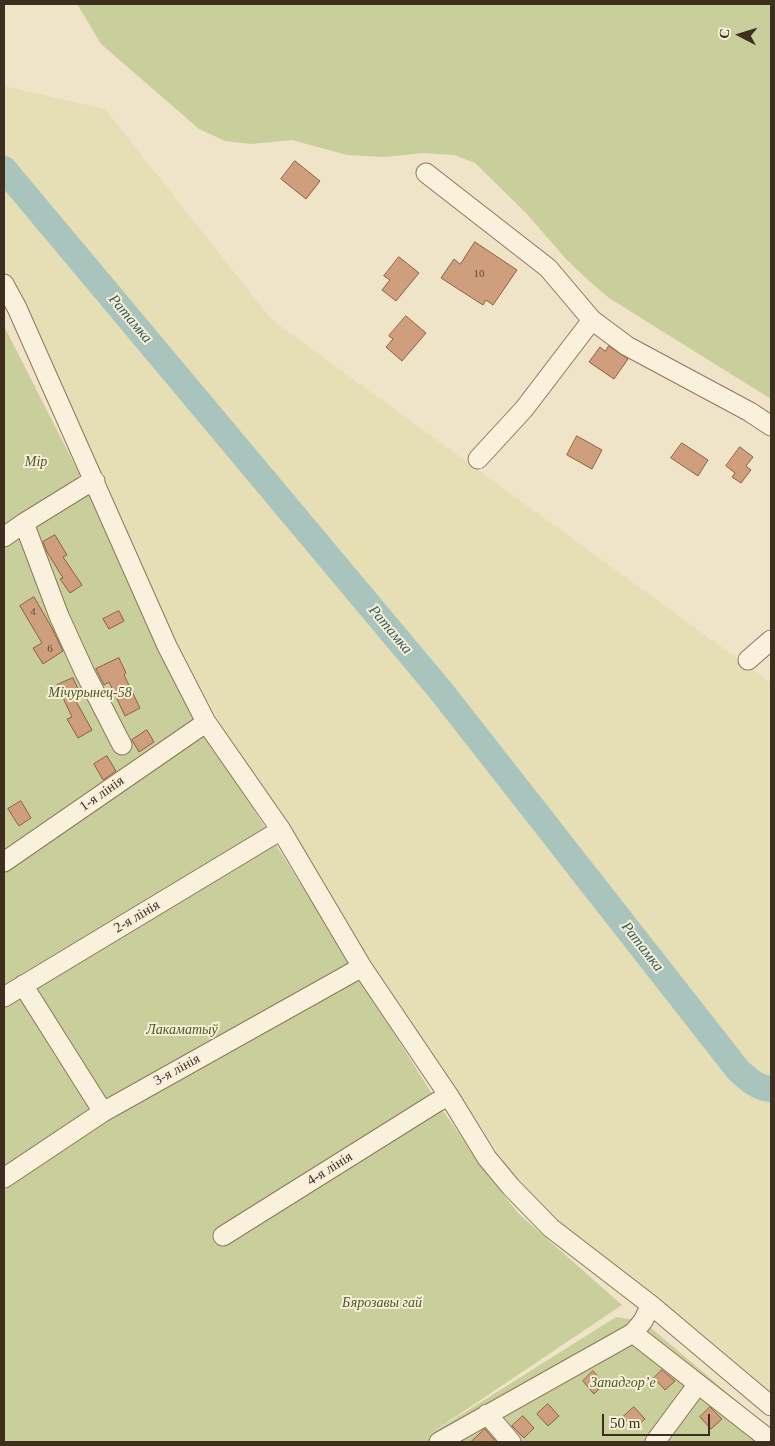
<!DOCTYPE html>
<meta charset="utf-8">
<style>
body{margin:0}
#map{position:relative;width:775px;height:1446px;overflow:hidden;background:#f0e4c8;font-family:"Times New Roman",serif}
canvas{display:block}
.frame{position:absolute;inset:0;border:5px solid #3d2e20;pointer-events:none}
.north{position:absolute;left:715px;top:10px;width:50px;height:50px;-webkit-text-stroke:4px #f7eed8;paint-order:stroke;rotate:275deg;font-size:14px;font-weight:700;line-height:20px;text-align:center;color:#3d2e20}
.north::after{content:'';display:block;margin:auto;width:18px;height:22px;background:#3d2e20;clip-path:polygon(50% 0,100% 100%,50% 72%,0 100%)}
.scale{position:absolute;left:602px;top:1414px;width:108px;height:22px;box-sizing:border-box;border:2px solid #3d2e20;border-top:0;padding-left:6px;font-size:15px;line-height:18px;white-space:nowrap;color:#3d2e20;-webkit-text-stroke:4px #f7eed8;paint-order:stroke}
</style>
<div id="map">
<canvas width="775" height="1446"></canvas>
<div class="frame"></div>
<div class="north">С</div>
<div class="scale">50 m</div>
</div>
<script>
const c = document.querySelector('canvas').getContext('2d');
c.lineJoin = 'round';
function fillPath(path, color) {
  c.fillStyle = color;
  c.fill(path, 'evenodd');
}
function strokePath(path, color, width, dash) {
  c.strokeStyle = color;
  c.lineWidth = width;
  c.lineCap = dash ? 'butt' : 'round';
  c.setLineDash(dash || []);
  c.stroke(path);
}
function drawText(font, color, halo, rows, align = 'center') {
  c.font = font + ' "Times New Roman",serif';
  c.lineWidth = 4;
  c.setLineDash([]);
  c.textBaseline = 'middle';
  c.strokeStyle = halo;
  c.fillStyle = color;
  for (const [text, x, y, turn = 0] of rows) {
    c.save();
    c.translate(x, y);
    c.rotate((+turn || 0) * Math.PI / 180);
    c.textAlign = isNaN(turn) ? turn : align;
    if (halo) c.strokeText(text, 0, 0);
    c.fillText(text, 0, 0);
    c.restore();
  }
}
fillPath(new Path2D(`
 M 4,86 L 105,109 L 272,320 L 771,683 L 771,1397 L 560,1227 L 519,1184 L 371,963 L 287,824 L 242,765 L 166,621 L 25,309 L 4,272 Z`), '#e6deb5');
fillPath(new Path2D(`
 M 77,4 L 771,4 L 771,399 L 609,298 L 588,280 L 566,259 L 526,213 L 475,163 L 454,155 L 423,153 L 385,157 L 347,155 L 292,140 L 251,144 L 225,141 L 199,129 L 101,44 Z
 M 4,326 L 91,497 L 199,722 L 437,1102 L 489,1177 L 519,1214 L 622,1305 L 424,1438 L 616,1317 L 643,1321 L 771,1430 L 771,1442 L 4,1442 Z`), '#c9cf9b');
strokePath(new Path2D(`
 M 4,169 L 441,691 L 738,1070 C 748,1079 757,1088 771,1089`), '#a9c4bc', 26);
const building = new Path2D(`
 M 295,161 L 320,181 L 306,199 L 281,179 Z
 M 475,242 L 517,270 L 493,305 L 486,300 L 483,305 L 441,278 L 454,259 L 460,264 Z
 M 399,257 L 419,273 L 396,301 L 382,290 L 390,280 L 384,276 Z
 M 406,316 L 426,333 L 402,361 L 386,347 L 393,339 L 389,336 Z
 M 609,346 L 628,359 L 614,379 L 589,362 L 600,347 L 605,351 Z
 M 577,436 L 602,450 L 592,469 L 567,455 Z
 M 682,443 L 708,460 L 698,476 L 671,458 Z
 M 740,447 L 753,457 L 746,466 L 751,470 L 741,483 L 732,477 L 735,473 L 726,466 Z
 M 55,535 L 67,555 L 63,557 L 82,585 L 70,593 L 60,579 L 63,578 L 47,552 L 43,542 Z
 M 34,597 L 52,628 L 63,651 L 43,664 L 33,648 L 42,643 L 20,606 Z
 M 119,611 L 124,621 L 109,629 L 103,619 Z
 M 119,658 L 126,673 L 124,675 L 140,708 L 125,716 L 109,682 L 104,685 L 96,669 Z
 M 73,678 L 80,693 L 73,696 L 92,730 L 78,738 L 67,719 L 72,717 L 57,685 Z
 M 147,730 L 154,742 L 139,752 L 132,740 Z
 M 107,756 L 116,771 L 103,780 L 94,764 Z
 M 21,801 L 31,818 L 19,826 L 8,809 Z
 M 662,1370 L 675,1381 L 665,1390 L 654,1378 Z
 M 593,1371 L 604,1384 L 594,1394 L 583,1381 Z
 M 548,1404 L 559,1416 L 548,1426 L 537,1414 Z
 M 634,1407 L 645,1419 L 634,1429 L 623,1417 Z
 M 710,1407 L 722,1419 L 711,1429 L 700,1417 Z
 M 523,1416 L 534,1428 L 524,1438 L 512,1426 Z
 M 485,1429 L 496,1442 L 471,1442 Z`);
fillPath(building, '#cf9f7d');
strokePath(building, '#8d5f41', 1);
const minor = new Path2D(`
 M 426,173 L 548,268 L 592,320 L 627,346 L 750,412 L 771,426
 M 4,284 L 17,308 L 167,646 L 206,722 L 281,830 L 362,967 L 449,1096 L 487,1158 L 511,1187 L 551,1228 L 651,1305 L 771,1406
 M 478,459 L 524,409 L 592,320
 M 24,523 L 59,616 L 85,673 L 122,745
 M 4,537 L 24,523 L 84,486 L 95,481
 M 748,660 L 771,640
 M 4,862 L 201,726 L 206,722
 M 23,985 L 103,1112
 M 4,997 L 281,830
 M 4,1178 L 103,1112 L 362,967
 M 223,1236 L 437,1102 L 449,1096
 M 633,1333 L 771,1441
 M 487,1414 L 511,1442
 M 439,1442 L 633,1333 L 643,1321 L 651,1305
 M 655,1442 L 698,1384`);
strokePath(minor, '#8d765c', 21);
strokePath(minor, '#faf1dc', 19);
drawText('11px', '#624a37', null, [
 ["10",479,274],
 ["4",33,612],
 ["6",50,649]
]);
drawText('italic 14px', '#4d5a26', '#f7eed8', [
 ["Мір",36,462],
 ["Мічурынец-58",90,693],
 ["Лакаматыў",182,1030],
 ["Бярозавы гай",382,1303],
 ["Западгорʼе",623,1383]
]);
drawText('14px', '#3d2e20', '#f7eed8', [
 ["1-я лінія",102,794,-35],
 ["2-я лінія",137,917,-31],
 ["3-я лінія",177,1070,-29],
 ["4-я лінія",330,1169,-32]
]);
drawText('italic 15px', '#2f5d5a', '#f7eed8', [
 ["Ратамка",130,319,50],
 ["Ратамка",390,630,50],
 ["Ратамка",642,947,52]
]);
</script>
